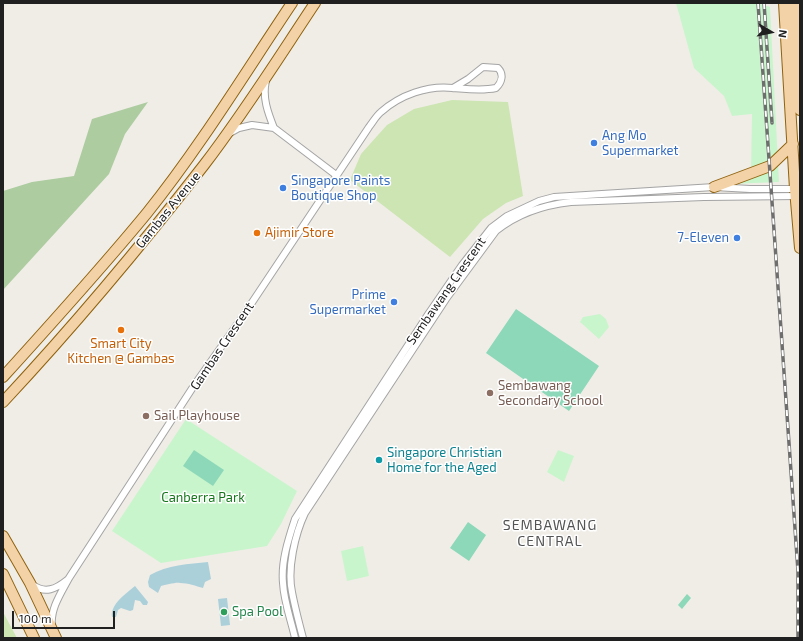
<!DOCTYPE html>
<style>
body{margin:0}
#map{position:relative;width:803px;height:641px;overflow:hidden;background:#f0ede7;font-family:"Exo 2",sans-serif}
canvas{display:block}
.frame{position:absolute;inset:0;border:4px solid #202020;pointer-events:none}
.north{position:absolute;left:751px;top:12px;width:40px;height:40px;-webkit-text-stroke:3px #fff;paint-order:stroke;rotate:99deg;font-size:11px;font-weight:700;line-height:16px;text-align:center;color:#202020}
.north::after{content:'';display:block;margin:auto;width:14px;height:18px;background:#202020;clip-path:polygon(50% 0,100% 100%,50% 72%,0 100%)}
.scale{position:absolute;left:12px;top:611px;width:103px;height:18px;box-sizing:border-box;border:2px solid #202020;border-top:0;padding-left:5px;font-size:12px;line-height:14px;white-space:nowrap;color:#202020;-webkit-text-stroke:3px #fff;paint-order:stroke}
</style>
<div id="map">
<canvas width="803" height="641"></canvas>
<div class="frame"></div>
<div class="north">N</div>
<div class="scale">100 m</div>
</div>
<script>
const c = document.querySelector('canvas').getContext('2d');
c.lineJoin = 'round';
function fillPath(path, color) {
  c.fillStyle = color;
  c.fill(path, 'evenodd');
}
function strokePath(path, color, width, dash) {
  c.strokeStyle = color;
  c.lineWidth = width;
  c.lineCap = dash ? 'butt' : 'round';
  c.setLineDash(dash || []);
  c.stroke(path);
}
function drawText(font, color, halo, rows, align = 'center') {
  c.font = font + ' "Exo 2",sans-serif';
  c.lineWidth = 3;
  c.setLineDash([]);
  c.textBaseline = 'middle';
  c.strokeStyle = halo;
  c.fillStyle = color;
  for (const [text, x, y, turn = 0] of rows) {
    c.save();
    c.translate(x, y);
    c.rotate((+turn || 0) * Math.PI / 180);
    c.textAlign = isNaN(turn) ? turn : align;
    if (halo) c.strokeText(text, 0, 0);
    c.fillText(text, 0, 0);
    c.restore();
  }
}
fillPath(new Path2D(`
 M 452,100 L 508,102 L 523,196 L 506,203 L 483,219 L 450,257 L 350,180 L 361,154 L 387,125 L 414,109 Z
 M 3,612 L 17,638 L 3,638 Z`), '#cce5b2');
fillPath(new Path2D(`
 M 148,102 L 125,134 L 109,174 L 3,290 L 3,191 L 32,182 L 74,176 L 92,119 Z`), '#adcca0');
fillPath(new Path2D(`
 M 676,3 L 757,3 L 770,7 L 779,182 L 731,184 L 751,170 L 752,114 L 732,116 L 724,96 L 694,68 Z
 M 600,314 L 606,319 L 609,327 L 599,339 L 580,322 L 583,317 Z
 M 186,419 L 297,491 L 281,524 L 267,546 L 161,563 L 112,531 Z
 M 558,450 L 574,456 L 564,482 L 547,472 Z
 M 363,546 L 369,576 L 347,581 L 341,551 Z`), '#c9f5cc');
fillPath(new Path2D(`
 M 516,309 L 599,366 L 569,411 L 486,353 Z
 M 194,450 L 224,470 L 213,486 L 183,466 Z
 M 468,522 L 486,535 L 469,561 L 450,548 Z
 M 687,594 L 691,598 L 682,609 L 678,605 Z`), '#8cd8b9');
fillPath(new Path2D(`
 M 208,562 L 211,579 L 205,582 L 203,588 C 196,586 188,583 180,583 C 176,582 166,585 161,586 L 158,593 L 149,587 L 148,582 L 150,575 C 167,565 189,564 208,562 Z
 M 135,586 L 148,602 L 147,605 L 143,605 L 140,601 L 135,600 L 133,610 L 130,611 L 121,608 L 118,610 L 116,617 L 112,617 C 110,604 127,593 135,586 Z
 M 227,598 L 230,625 L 221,626 L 218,599 Z`), '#acd0da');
const street = new Path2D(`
 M 266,81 C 262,97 268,113 274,128
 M 230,133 L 239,128 L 252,125 L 274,128 L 336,175
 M 33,585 C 45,594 56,589 67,580
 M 52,626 C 50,609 61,593 69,578 L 195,384 L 243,316 L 369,127 C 373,122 376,116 381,112 C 400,95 428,85 453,88 C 467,89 482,91 496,88 C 502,82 504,74 498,68 L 483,67 L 468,79 L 453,88
 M 295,638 C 291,620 284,602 283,583 C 281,562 288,540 295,519 L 429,313 L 462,265 L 491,228 L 507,216 L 539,201 L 554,197 L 714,187 L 750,189 L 798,189
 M 303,638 C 299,623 295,608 292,592 C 287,569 295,534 305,513 L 446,299 L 496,231 C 517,214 544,205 571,202 L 704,197 L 798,196`);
const primary = new Path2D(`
 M 784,3 L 795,189 L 800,248
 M 794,3 L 800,110
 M 714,187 L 770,166 L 793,144
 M 3,377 C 52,323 101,269 147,213 C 200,147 245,73 292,3
 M 3,402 C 73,327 141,246 204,165 C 244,113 279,57 315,3
 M 3,536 L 30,583 L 56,638
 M 3,574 L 34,638`);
strokePath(street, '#a4a4a4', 8);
strokePath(primary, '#8f620d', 12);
strokePath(street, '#fff', 6);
strokePath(primary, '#f4d2a8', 10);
const rail = new Path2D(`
 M 758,3 L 798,571 L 798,638
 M 764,3 L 772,123`);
strokePath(rail, '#6e6e6e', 3.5);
strokePath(rail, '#fff', 2, [6]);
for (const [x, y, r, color] of [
 [594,143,4,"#3f7fe0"],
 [283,188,4,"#3f7fe0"],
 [257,233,4,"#e8710a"],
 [737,238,4,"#3f7fe0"],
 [394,302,4,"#3f7fe0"],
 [121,330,4,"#e8710a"],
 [490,393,4,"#8d6e63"],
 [146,416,4,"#8d6e63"],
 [379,460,4,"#0f9aa8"],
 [224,612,4,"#2e9e5b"]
]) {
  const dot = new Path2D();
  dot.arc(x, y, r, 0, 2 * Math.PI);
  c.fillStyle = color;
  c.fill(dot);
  strokePath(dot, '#fff', 1.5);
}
drawText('13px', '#366cbe', '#fff', [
 ["Ang Mo",602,136],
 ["Supermarket",602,151],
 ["Singapore Paints",291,181],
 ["Boutique Shop",291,196],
 ["7-Eleven",729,238,"right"],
 ["Prime",386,295,"right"],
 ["Supermarket",386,310,"right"]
], 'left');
drawText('13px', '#202020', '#fff', [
 ["Gambas Avenue",168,210,-51],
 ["Sembawang Crescent",446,291,-55],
 ["Gambas Crescent",222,346,-56]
]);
drawText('13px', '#c56008', '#fff', [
 ["Ajimir Store",265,233],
 ["Smart City",121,344,"center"],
 ["Kitchen @ Gambas",121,359,"center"]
], 'left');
drawText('13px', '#785e54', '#fff', [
 ["Sembawang",498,386],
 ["Secondary School",498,401],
 ["Sail Playhouse",154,416]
], 'left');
drawText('13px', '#0d838f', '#fff', [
 ["Singapore Christian",387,453],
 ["Home for the Aged",387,468]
], 'left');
drawText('13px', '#15771c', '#fff', [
 ["Canberra Park",203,498]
]);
drawText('13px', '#27864d', '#fff', [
 ["Spa Pool",232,612]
], 'left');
c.letterSpacing = '1px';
drawText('14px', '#535353', '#fff', [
 ["SEMBAWANG",550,525],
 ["CENTRAL",550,541]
]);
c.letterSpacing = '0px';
</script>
